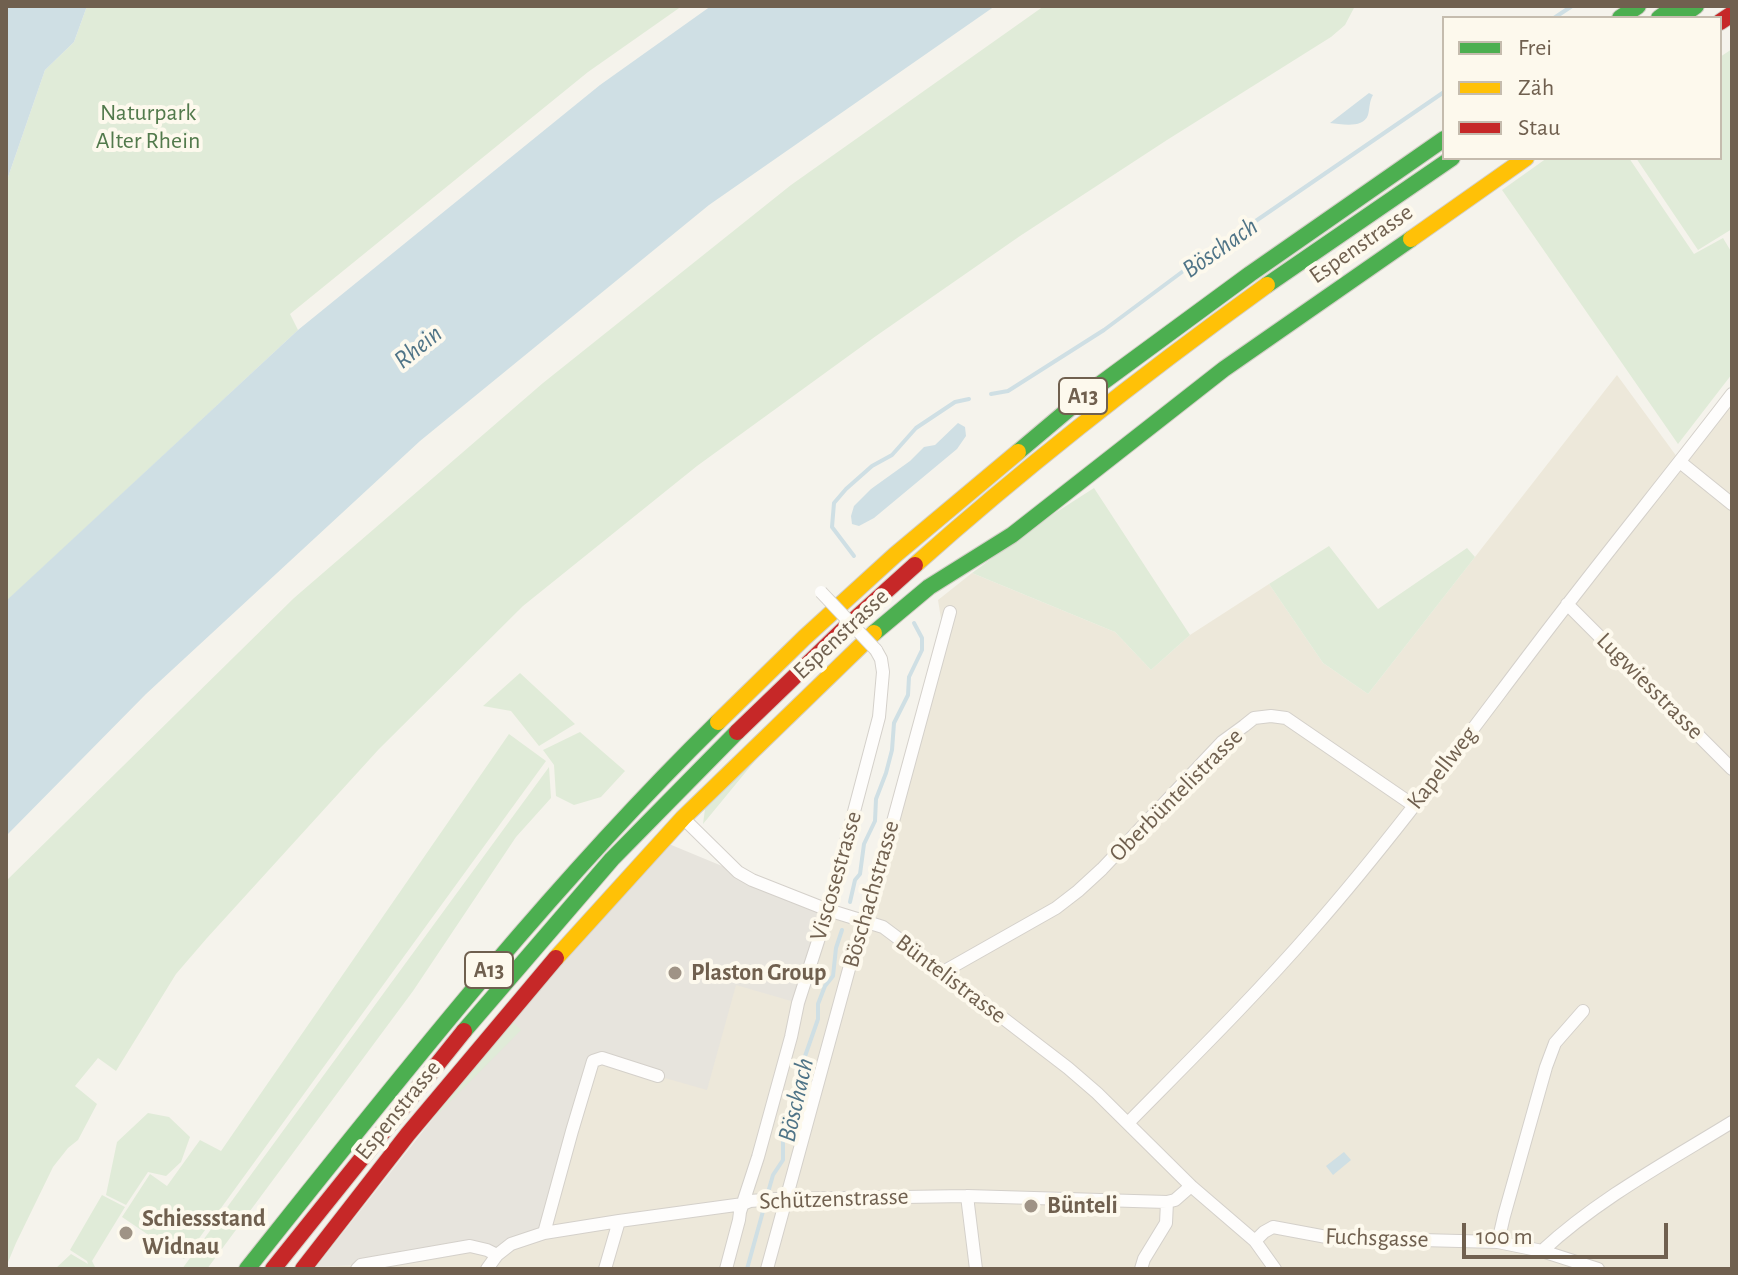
<!DOCTYPE html>
<meta charset="utf-8">
<style>
body{margin:0}
#map{position:relative;width:1738px;height:1275px;overflow:hidden;background:#f5f3ec;font-family:"Alegreya Sans",sans-serif}
canvas{display:block}
.frame{position:absolute;inset:0;border:8px solid #70604f;pointer-events:none}
.legend{position:absolute;left:1442px;top:16px;width:280px;height:144px;box-sizing:border-box;background:#fdf9ed;border:2px solid #c5bcae;margin:0;padding:10px 14px;list-style:none;font-size:24px;color:#70604f}
.legend li{display:flex;align-items:center;gap:16px;height:40px}
.legend b{width:40px;border:2px solid #c5bcae}
.scale{position:absolute;left:1462px;top:1223px;width:206px;height:36px;box-sizing:border-box;border:4px solid #70604f;border-top:0;padding-left:10px;font-size:24px;line-height:28px;white-space:nowrap;color:#70604f;-webkit-text-stroke:6px #fdf9ed;paint-order:stroke}
</style>
<div id="map">
<canvas width="1738" height="1275"></canvas>
<div class="frame"></div>
<ul class="legend">
<li><b style="height:10px;background:#4caf50"></b>Frei</li>
<li><b style="height:10px;background:#ffc107"></b>Zäh</li>
<li><b style="height:10px;background:#c62828"></b>Stau</li>
</ul>
<div class="scale">100 m</div>
</div>
<script>
const c = document.querySelector('canvas').getContext('2d');
c.lineJoin = 'round';
function fillPath(path, color) {
  c.fillStyle = color;
  c.fill(path, 'evenodd');
}
function strokePath(path, color, width, dash) {
  c.strokeStyle = color;
  c.lineWidth = width;
  c.lineCap = dash ? 'butt' : 'round';
  c.setLineDash(dash || []);
  c.stroke(path);
}
function drawText(font, color, halo, rows, align = 'center') {
  c.font = font + ' "Alegreya Sans",sans-serif';
  c.lineWidth = 8;
  c.setLineDash([]);
  c.textBaseline = 'middle';
  c.strokeStyle = halo;
  c.fillStyle = color;
  for (const [text, x, y, turn = 0] of rows) {
    c.save();
    c.translate(x, y);
    c.rotate((+turn || 0) * Math.PI / 180);
    c.textAlign = isNaN(turn) ? turn : align;
    if (halo) c.strokeText(text, 0, 0);
    c.fillText(text, 0, 0);
    c.restore();
  }
}
fillPath(new Path2D(`
 M 1617,375 L 1680,461 L 1732,394 L 1732,1269 L 315,1269 L 316,1267 L 361,1265 L 590,1068 L 736,985 L 828,910 L 865,921 L 944,637 L 938,600 L 972,573 L 1115,632 L 1151,670 L 1190,635 L 1269,584 L 1323,663 L 1368,694 Z`), '#ede8da');
fillPath(new Path2D(`
 M 669,844 L 828,910 L 798,1003 L 736,985 L 707,1090 L 658,1076 L 593,1061 L 544,1233 L 497,1255 L 487,1250 L 361,1265 L 316,1267 L 427,1126 L 529,1001 Z`), '#e7e4dd');
fillPath(new Path2D(`
 M 87,6 L 682,6 L 588,72 L 290,314 L 298,330 L 6,602 L 6,183 L 45,70 L 74,42 Z
 M 1044,6 L 1355,6 L 1345,25 L 1331,37 L 1167,140 L 1020,236 L 876,336 L 697,466 L 523,606 L 379,749 L 207,938 L 176,974 L 116,1071 L 98,1058 L 75,1086 L 97,1104 L 78,1140 L 68,1148 L 53,1167 L 16,1243 L 6,1267 L 6,881 L 294,598 L 543,383 L 791,185 Z
 M 1732,49 L 1732,229 L 1698,250 L 1636,158 L 1720,158 L 1720,57 Z
 M 1547,158 L 1629,158 L 1694,254 L 1723,238 L 1732,253 L 1732,374 L 1678,444 L 1502,190 Z
 M 1094,488 L 1190,635 L 1151,670 L 1115,632 L 972,573 L 1041,522 Z
 M 1329,546 L 1378,609 L 1467,548 L 1475,557 L 1368,694 L 1323,663 L 1269,584 Z
 M 520,673 L 575,724 L 539,746 L 511,711 L 483,706 Z
 M 580,732 L 625,771 L 601,797 L 574,805 L 556,796 L 554,765 L 543,750 Z
 M 509,734 L 546,761 L 184,1259 L 122,1217 L 150,1174 L 167,1186 L 200,1140 L 221,1151 Z
 M 768,745 L 703,824 L 705,809 Z
 M 549,767 L 551,798 L 516,837 L 413,991 L 207,1269 L 182,1269 Z
 M 513,1022 L 521,1030 L 431,1121 Z
 M 148,1113 L 169,1117 L 190,1137 L 181,1162 L 166,1176 L 148,1172 L 126,1205 L 106,1195 L 117,1142 Z
 M 102,1195 L 125,1207 L 92,1261 L 96,1269 L 55,1269 L 71,1254 L 88,1264 L 87,1261 L 70,1250 Z`), '#e0ebd8');
fillPath(new Path2D(`
 M 6,6 L 87,6 L 74,42 L 45,70 L 6,183 Z
 M 711,6 L 995,6 L 709,205 L 420,441 L 146,694 L 6,836 L 6,601 L 298,330 L 600,85 Z
 M 1369,93 L 1373,95 C 1369,102 1370,107 1368,115 C 1363,129 1341,124 1330,123 Z
 M 958,423 L 965,427 L 966,436 L 957,449 L 874,518 L 859,526 L 852,524 L 851,516 L 854,506 L 871,489 L 910,461 L 924,447 L 935,445 Z
 M 1344,1152 L 1351,1160 L 1333,1175 L 1326,1166 Z`), '#cfdfe4');
strokePath(new Path2D(`
 M 1554,18 L 1572,6
 M 991,394 L 1008,391 L 1104,330 L 1190,266 L 1444,92
 M 854,556 L 832,527 L 834,503 L 846,489 L 872,466 L 892,455 L 916,428 L 955,402 L 969,399
 M 850,902 L 855,880 L 860,874 L 864,844 L 875,821 L 876,799 L 886,773 L 892,750 L 894,723 L 908,695 L 909,677 L 922,650 L 922,638 L 914,623
 M 767,1196 L 773,1175 L 783,1160 L 783,1133 L 792,1119 L 803,1062 L 818,1019 L 818,1004 L 825,986 L 833,976 L 836,948 L 842,930
 M 747,1269 L 765,1204`), '#cfdfe4', 4);
const street = new Path2D(`
 M 1680,462 L 1732,504
 M 1567,604 L 1732,769
 M 683,818 L 738,872 L 752,880 L 828,910 L 883,927 L 943,972 L 1068,1068 L 1097,1093 L 1191,1186 L 1255,1241 L 1275,1269
 M 943,972 L 1056,908 L 1078,891 L 1102,869 L 1222,742 L 1244,726 L 1254,718 L 1271,716 L 1286,718 L 1413,805
 M 1128,1123 C 1191,1059 1254,997 1313,929 C 1391,840 1462,743 1534,648 C 1599,562 1667,479 1732,394
 M 967,1196 L 976,1269
 M 544,1233 L 572,1131 L 593,1061 L 602,1058 L 658,1076
 M 1255,1241 L 1264,1232 L 1273,1227 L 1348,1241 L 1421,1240 L 1498,1242 L 1542,1251 L 1598,1269
 M 1498,1242 L 1504,1216 L 1546,1067 L 1555,1043 L 1583,1011
 M 1542,1251 C 1598,1199 1667,1162 1732,1122
 M 357,1269 L 361,1265 L 470,1246 L 487,1250 L 497,1255
 M 487,1269 L 497,1255 L 511,1244 L 544,1233 L 619,1221 L 743,1204 L 750,1201 L 776,1199 L 967,1196 L 1167,1202 L 1175,1200 L 1191,1186
 M 605,1269 L 619,1221
 M 726,1269 L 739,1220 L 740,1212 L 758,1157 L 791,1037 L 798,1003 L 828,910 L 879,717 L 883,672 L 881,659 L 876,650
 M 767,1269 L 849,969 L 866,921 L 950,612
 M 1141,1269 L 1144,1259 L 1166,1223 L 1167,1202`);
const fast = new Path2D(`
 M 1620,18 L 1638,6
 M 1659,18 L 1676,6
 M 1679,18 L 1696,6
 M 1267,285 L 1452,158
 M 1018,452 L 1088,393 L 1250,274 L 1444,139
 M 874,633 L 929,587 L 1012,535 L 1224,369 L 1411,239
 M 464,1031 L 612,859 L 737,732
 M 247,1269 C 397,1081 546,891 718,722`);
const slow = new Path2D(`
 M 1411,239 L 1526,158
 M 915,565 C 1027,465 1145,373 1267,285
 M 718,722 L 804,638 L 895,555 L 1018,452
 M 556,958 L 683,818 L 874,633`);
const jam = new Path2D(`
 M 1720,22 L 1732,14
 M 737,732 L 845,628 L 915,565
 M 273,1269 L 464,1031
 M 303,1269 L 408,1134 L 556,958`);
strokePath(street, '#d4d0ca', 14);
strokePath(fast, '#d3cfc7', 18);
strokePath(slow, '#d3cfc7', 18);
strokePath(jam, '#d3cfc7', 18);
strokePath(street, '#fefdfc', 12);
strokePath(fast, '#4caf50', 16);
strokePath(slow, '#ffc107', 16);
strokePath(jam, '#c62828', 16);
const streetBridge = new Path2D(`
 M 821,592 L 876,650`);
strokePath(streetBridge, '#d4d0ca', 14, []);
strokePath(streetBridge, '#fefdfc', 12);
for (const [x, y, r, color] of [
 [675,973,8,"#9f9386"],
 [1031,1206,8,"#9f9386"],
 [126,1233,8,"#9f9386"]
]) {
  const dot = new Path2D();
  dot.arc(x, y, r, 0, 2 * Math.PI);
  c.fillStyle = color;
  c.fill(dot);
  strokePath(dot, '#fdf9ed', 3);
}
for (const [x, y, w] of [
 [1083,396,48],
 [489,970,48]
]) {
  const box = new Path2D();
  box.roundRect(x - w / 2, y - 18, w, 36, 6);
  c.fillStyle = '#fdf9ed';
  c.fill(box);
  strokePath(box, '#70604f', 2);
}
drawText('bold 22px', '#70604f', null, [
 ["A13",1083,396],
 ["A13",489,970]
]);
drawText('24px', '#527a4c', '#fdf9ed', [
 ["Naturpark",148,113],
 ["Alter Rhein",148,141]
]);
drawText('24px', '#70604f', '#fdf9ed', [
 ["Espenstrasse",1361,244,-35],
 ["Espenstrasse",841,634,-43],
 ["Lugwiesstrasse",1650,686,45],
 ["Kapellweg",1442,768,-52],
 ["Oberbüntelistrasse",1176,795,-45],
 ["Viscosestrasse",836,876,-74],
 ["Böschachstrasse",871,894,-74],
 ["Büntelistrasse",951,979,37],
 ["Espenstrasse",398,1110,-51],
 ["Schützenstrasse",834,1199,-2],
 ["Fuchsgasse",1377,1238,2]
]);
drawText('bold 24px', '#70604f', '#fdf9ed', [
 ["Plaston Group",691,973],
 ["Bünteli",1047,1206],
 ["Schiessstand",142,1219],
 ["Widnau",142,1247]
], 'left');
drawText('italic 26px', '#4f7487', '#fdf9ed', [
 ["Böschach",1220,248,-35],
 ["Rhein",418,347,-39],
 ["Böschach",796,1100,-77]
]);
</script>
